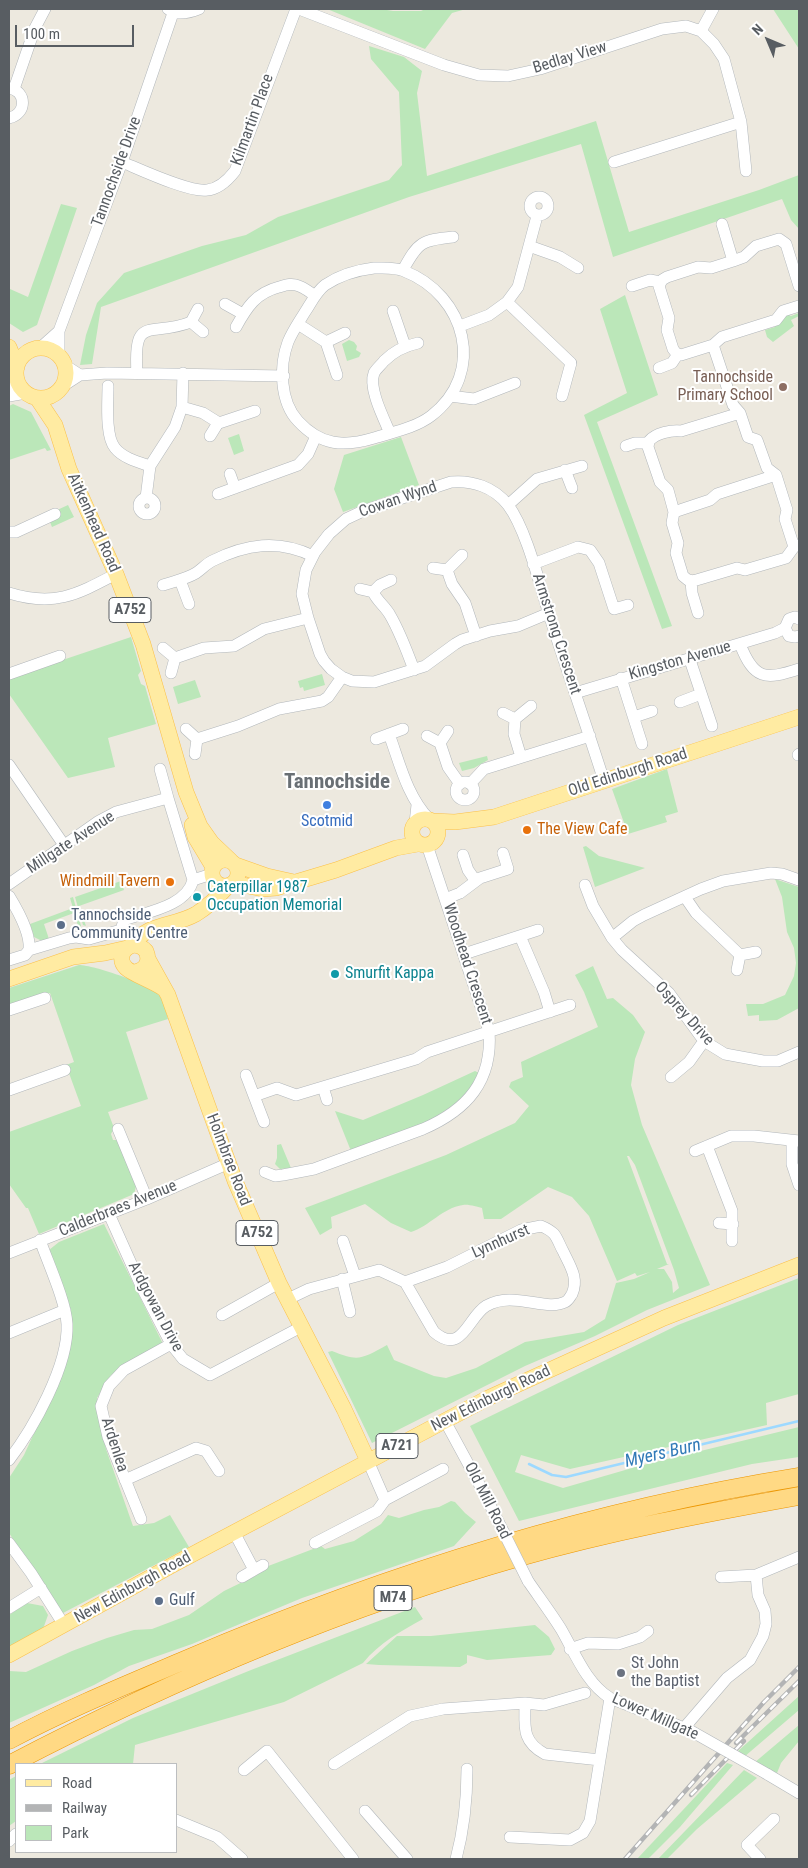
<!DOCTYPE html>
<style>
body{margin:0}
#map{position:relative;width:808px;height:1868px;overflow:hidden;background:#ede9df;font-family:"Roboto Condensed",sans-serif}
canvas{display:block}
.frame{position:absolute;inset:0;border:10px solid #585d62;pointer-events:none}
.legend{position:absolute;left:15px;top:1763px;width:162px;height:90px;box-sizing:border-box;background:#fff;border:1px solid #bcbec0;margin:0;padding:6px 9px;list-style:none;font-size:15px;color:#585d62}
.legend li{display:flex;align-items:center;gap:10px;height:25px}
.legend b{width:25px;border:1px solid #bcbec0}
.north{position:absolute;left:743px;top:15px;width:50px;height:50px;-webkit-text-stroke:4px #fff;paint-order:stroke;rotate:315deg;font-size:14px;font-weight:700;line-height:20px;text-align:center;color:#585d62}
.north::after{content:'';display:block;margin:auto;width:18px;height:22px;background:#585d62;clip-path:polygon(50% 0,100% 100%,50% 72%,0 100%)}
.scale{position:absolute;left:15px;top:25px;width:119px;height:22px;box-sizing:border-box;border:2px solid #585d62;border-top:0;padding-left:6px;font-size:15px;line-height:18px;white-space:nowrap;color:#585d62;-webkit-text-stroke:4px #fff;paint-order:stroke}
</style>
<div id="map">
<canvas width="808" height="1868"></canvas>
<div class="frame"></div>
<ul class="legend">
<li><b style="height:6px;background:#ffeba2"></b>Road</li>
<li><b style="height:6px;background:#b3b4b5"></b>Railway</li>
<li><b style="height:14px;background:#bbe7b9"></b>Park</li>
</ul>
<div class="north">N</div>
<div class="scale">100 m</div>
</div>
<script>
const c = document.querySelector('canvas').getContext('2d');
c.lineJoin = 'round';
function fillPath(path, color) {
  c.fillStyle = color;
  c.fill(path, 'evenodd');
}
function strokePath(path, color, width, dash) {
  c.strokeStyle = color;
  c.lineWidth = width;
  c.lineCap = dash ? 'butt' : 'round';
  c.setLineDash(dash || []);
  c.stroke(path);
}
function drawText(font, color, halo, rows, align = 'center') {
  c.font = font + ' "Roboto Condensed",sans-serif';
  c.lineWidth = 4;
  c.setLineDash([]);
  c.textBaseline = 'middle';
  c.strokeStyle = halo;
  c.fillStyle = color;
  for (const [text, x, y, turn = 0] of rows) {
    c.save();
    c.translate(x, y);
    c.rotate((+turn || 0) * Math.PI / 180);
    c.textAlign = isNaN(turn) ? turn : align;
    if (halo) c.strokeText(text, 0, 0);
    c.fillText(text, 0, 0);
    c.restore();
  }
}
fillPath(new Path2D(`
 M 327,9 L 381,9 L 393,11 L 421,11 L 425,9 L 466,9 L 452,13 L 425,49 Z
 M 773,9 L 799,9 L 799,49 Z
 M 369,46 L 404,57 L 422,71 L 417,93 L 427,176 L 596,121 L 629,232 L 759,190 L 799,175 L 799,229 L 791,220 L 782,199 L 613,257 L 581,144 L 409,197 L 101,307 L 92,364 L 80,365 L 86,335 L 97,303 L 124,273 L 202,246 L 246,235 L 278,217 L 389,180 L 402,165 L 399,92 L 371,59 Z
 M 61,204 L 77,208 L 37,325 L 23,332 L 9,323 L 9,286 L 10,289 L 28,297 Z
 M 625,295 L 658,395 L 597,422 L 672,626 L 662,629 L 584,415 L 627,393 L 600,309 Z
 M 799,313 L 799,316 L 791,320 L 794,326 L 773,342 L 767,337 L 765,330 L 775,327 L 776,324 L 787,314 L 791,316 Z
 M 349,340 L 354,342 L 357,346 L 356,350 L 361,353 L 359,357 L 347,361 L 342,344 Z
 M 13,404 L 31,412 L 51,450 L 47,451 L 45,448 L 9,460 L 9,406 Z
 M 239,434 L 244,451 L 234,455 L 228,438 Z
 M 401,437 L 419,485 L 343,512 L 334,489 L 344,455 Z
 M 68,505 L 74,517 L 52,527 L 50,522 L 55,511 Z
 M 131,637 L 141,671 L 138,675 L 141,684 L 145,686 L 156,724 L 108,738 L 115,767 L 68,778 L 9,694 L 9,678 Z
 M 322,674 L 325,685 L 304,691 L 303,687 L 300,688 L 298,681 Z
 M 195,680 L 201,697 L 178,704 L 173,687 Z
 M 487,756 L 488,760 L 474,768 L 462,771 L 459,763 Z
 M 667,769 L 678,812 L 665,816 L 667,822 L 628,834 L 612,789 Z
 M 586,846 L 599,856 L 645,868 L 595,887 L 583,847 Z
 M 775,879 L 799,887 L 799,1008 L 777,1020 L 759,1021 L 759,1015 L 748,1016 L 746,1004 L 763,1004 L 785,995 L 794,976 L 796,963 L 794,948 L 787,932 L 782,897 Z
 M 121,881 L 124,890 L 79,906 L 86,926 L 83,925 L 75,897 Z
 M 73,897 L 81,926 L 79,929 L 74,913 L 44,924 L 49,939 L 42,941 L 34,937 L 30,924 L 73,908 L 70,898 Z
 M 79,965 C 93,965 154,985 161,997 C 164,1003 166,1012 168,1019 L 126,1032 L 148,1099 L 108,1112 L 114,1128 L 111,1134 L 113,1140 L 118,1140 L 137,1183 L 134,1194 L 39,1234 L 28,1208 L 26,1208 L 9,1184 L 9,1132 L 81,1106 L 66,1065 L 74,1062 L 50,993 L 9,1006 L 9,988 Z
 M 593,966 L 607,999 L 613,998 L 633,1015 L 645,1032 L 635,1059 L 631,1085 L 642,1125 L 710,1285 L 647,1310 L 595,1336 L 525,1366 L 372,1443 L 328,1352 L 332,1351 C 359,1362 361,1359 387,1345 L 394,1360 L 434,1376 L 446,1378 L 476,1368 L 525,1342 L 584,1332 L 605,1319 L 616,1283 L 634,1279 L 650,1272 L 637,1276 L 635,1273 L 617,1281 L 589,1216 L 572,1197 L 548,1187 L 501,1219 L 484,1219 L 482,1208 C 477,1207 469,1204 463,1205 C 442,1208 430,1226 411,1232 L 391,1223 L 365,1204 L 331,1217 L 332,1228 L 320,1235 L 305,1208 L 446,1155 L 515,1123 L 529,1106 L 509,1087 L 511,1082 L 523,1077 L 521,1062 L 598,1027 L 584,992 L 575,975 ZM 627,1156 L 629,1156 L 635,1165 L 674,1270 L 679,1288 L 673,1293 L 672,1282 L 664,1269 L 657,1269 L 669,1264 L 667,1264 Z
 M 475,1071 L 481,1074 L 463,1099 L 428,1122 L 351,1151 L 335,1111 L 363,1120 L 423,1095 Z
 M 281,1144 L 291,1168 L 280,1169 L 275,1164 L 277,1158 L 277,1145 Z
 M 104,1224 L 163,1344 L 111,1375 L 97,1398 L 106,1449 L 133,1526 L 154,1523 L 170,1515 L 189,1547 L 63,1613 L 9,1533 L 9,1478 L 24,1455 L 64,1368 L 71,1311 L 49,1250 L 59,1242 Z
 M 799,1278 L 799,1394 L 766,1403 L 767,1425 L 570,1469 L 521,1455 L 515,1472 L 563,1488 L 639,1466 L 799,1427 L 799,1457 L 752,1464 L 519,1521 L 470,1426 L 678,1325 Z
 M 451,1501 L 455,1502 L 465,1513 L 476,1522 L 454,1546 L 302,1598 L 192,1644 L 129,1666 L 94,1685 L 9,1723 L 9,1671 L 26,1672 L 72,1651 L 107,1638 L 134,1630 L 152,1629 L 189,1615 L 224,1591 L 257,1575 L 263,1568 L 321,1546 L 325,1549 L 354,1541 L 381,1524 L 388,1515 L 399,1518 L 424,1510 L 439,1507 Z
 M 27,1603 L 43,1606 L 48,1615 L 43,1629 L 9,1649 L 9,1615 Z
 M 415,1607 L 423,1619 C 401,1631 379,1643 363,1663 L 284,1702 L 135,1745 L 133,1764 L 40,1764 L 133,1718 L 251,1670 Z
 M 535,1625 L 549,1637 L 555,1649 L 551,1655 L 487,1660 L 467,1655 L 467,1663 L 460,1667 L 379,1665 L 366,1664 L 397,1636 L 431,1636 Z
 M 799,1696 L 799,1710 L 744,1757 L 737,1752 Z
 M 799,1725 L 799,1741 L 781,1763 L 777,1773 L 754,1763 Z
 M 727,1763 L 733,1765 L 680,1827 L 648,1859 L 637,1859 Z
 M 744,1770 L 757,1778 L 697,1829 L 667,1859 L 658,1859 Z
 M 16,1776 L 16,1821 L 9,1826 L 9,1780 Z`), '#bbe7b9');
strokePath(new Path2D(`
 M 529,1464 L 552,1475 L 566,1477 L 799,1421`), '#9dd9ff', 2.5);
const minor = new Path2D(`
 M 168,9 C 177,16 189,13 199,9
 M 299,9 L 444,65 L 479,75 L 508,76 L 540,69 L 662,29 L 686,26 L 701,31 L 714,44 L 724,59 L 741,122 L 746,171
 M 701,31 L 713,9
 M 9,88 C 27,91 27,114 9,118
 M 14,89 L 35,28 L 45,9
 M 122,162 C 139,169 190,193 207,190 C 219,189 228,180 235,171 L 296,9
 M 614,162 L 741,122
 M530 206a9 9 0 1 1 18 0a9 9 0 1 1-18 0Z
 M 722,224 L 733,261
 M 529,246 L 560,257 L 578,268
 M 374,268 C 384,268 396,267 404,271 C 466,295 487,373 431,416 C 415,428 393,432 374,438 C 344,447 321,446 298,421 C 280,402 279,366 288,342 C 292,332 299,322 305,312 C 311,303 316,292 325,285 C 340,275 357,270 374,268 Z
 M 403,270 C 418,242 422,240 453,237
 M 632,286 L 650,280 L 660,282
 M 799,286 L 786,244 L 779,239 L 756,246 L 744,257 L 733,261 L 711,268 L 698,267 L 667,277 L 662,280 L 659,286 L 669,318 L 667,330 L 673,349 L 676,353 L 681,355 L 713,345 L 722,337 L 776,320 L 783,311 L 799,306
 M 507,302 L 571,363 L 562,396
 M 225,304 L 243,314
 M 198,309 L 191,322 L 203,332
 M 393,311 L 405,346
 M 298,324 L 326,342 L 337,375
 M 460,326 L 489,315 L 507,302 L 518,287 L 537,216
 M 236,327 C 247,307 256,293 279,287 C 286,285 292,283 299,286 C 304,288 310,292 315,296
 M 326,342 L 345,333
 M 713,345 L 733,405 L 740,413 L 748,437 L 757,440 L 767,468 L 776,475 L 787,510 L 785,519 L 794,547
 M 40,348 L 59,331
 M 59,354 L 59,331 L 122,162 L 173,13
 M 66,366 L 80,375
 M 659,368 L 672,363 L 678,354
 M 137,373 C 133,313 150,338 191,322
 M 63,386 L 80,375 L 107,373 L 284,376
 M 108,386 C 108,402 105,436 115,448 C 123,458 138,462 150,466
 M 9,394 L 17,378
 M 9,396 L 26,393
 M 450,396 L 474,399 L 515,383
 M 182,407 L 203,413 L 219,423 L 255,411
 M 740,413 L 681,431 C 671,430 656,433 649,441 L 648,447 L 660,482 L 668,490 L 674,512 L 672,523 L 678,543 L 676,553 L 683,576 L 688,580 L 693,581 L 737,568 L 745,570 L 786,558 L 794,547 L 799,545
 M 390,433 C 384,419 368,388 374,373 C 376,369 381,365 384,361 C 394,351 404,346 418,343
 M 210,436 L 218,423
 M 626,446 L 635,443 L 648,443
 M 565,470 L 572,488
 M 230,474 L 235,488
 M 218,494 L 298,465 L 308,454 L 316,436
 M139 506a8 8 0 1 1 16 0a8 8 0 1 1-16 0Z
 M 146,498 L 150,466 L 175,427 L 182,407 L 183,373
 M 508,505 L 537,479 L 582,466
 M 674,512 L 710,500 L 717,494 L 776,475
 M 9,532 L 16,532 L 55,514
 M 533,564 L 578,547 L 590,550 L 599,563 L 614,609 L 628,605
 M 433,568 L 447,570 L 462,555
 M 447,570 L 452,584 L 465,603 L 476,636
 M 180,580 L 189,604
 M 691,581 L 692,593 L 698,613
 M 163,585 C 175,581 186,579 196,573 C 202,569 206,564 212,561 C 246,544 278,539 313,556
 M 360,589 L 373,592 L 380,585 L 391,580
 M 373,592 C 377,601 385,606 390,615 C 400,632 407,651 414,670
 M 9,593 C 54,607 76,595 116,574
 M 549,613 L 518,626 L 490,631 L 462,640 L 455,644 L 425,666 L 374,682 L 352,681 L 342,677 L 331,669 L 324,661 L 320,654 L 308,618 L 302,594 L 306,570 L 315,552 L 329,534 L 346,519 L 363,511 L 451,482 C 472,480 494,487 508,505 C 526,529 539,582 548,611 C 566,668 586,724 604,781
 M 799,619 L 795,617 L 789,619 L 785,628 L 789,636 L 795,637 L 799,636
 M 740,644 C 754,680 765,680 799,669
 M 163,648 L 175,658 L 171,673
 M 175,658 L 204,648 L 234,646 L 264,629 L 308,618
 M 690,660 L 712,726
 M 9,674 L 60,656
 M 621,678 L 642,744
 M 575,693 L 775,633 L 785,628
 M 680,702 L 701,694
 M 503,713 L 515,719 L 531,706
 M 634,717 L 652,711
 M 515,719 L 514,734 L 521,757
 M 186,729 L 197,739 L 195,754
 M 389,734 C 400,764 407,796 429,819
 M 427,736 L 440,743 L 448,731
 M 197,739 L 238,726 L 279,709 L 322,701 L 328,697 L 342,677
 M 376,739 L 403,729
 M 440,743 L 448,767 L 460,784
 M 798,755 L 799,754
 M 9,765 L 64,845
 M 160,769 L 168,798
 M456 791a9 9 0 1 1 18 0a9 9 0 1 1-18 0Z
 M 470,784 L 484,769 L 590,736
 M 415,823 L 417,805
 M 463,855 L 468,870 L 475,880
 M 193,880 L 212,874
 M 9,884 L 99,821 L 116,812 L 168,798 L 193,880
 M 585,885 L 593,906 L 612,938 L 622,950 L 669,993 L 704,1041 L 725,1054 L 763,1061 L 778,1061 L 799,1052
 M 9,896 C 17,909 31,934 29,950
 M 685,897 L 696,913 L 740,955
 M 445,899 L 460,893 L 480,878 L 508,869 L 503,853
 M 520,936 L 544,992 L 550,1012
 M 612,938 L 633,921 L 644,915 L 701,889 L 723,881 L 771,873 L 782,874 L 799,880
 M 464,954 L 538,930
 M 9,960 L 25,955 L 29,950 L 69,938 L 76,937 L 89,939 L 121,930 L 124,920 C 147,912 187,906 193,880
 M 737,970 L 740,955 L 756,952
 M 9,1010 L 45,998
 M 246,1075 L 264,1122
 M 671,1077 L 689,1062 L 704,1041
 M 323,1087 L 327,1100
 M 9,1090 L 65,1070
 M 254,1096 L 277,1088 L 296,1095 L 416,1059 L 427,1052 L 570,1005
 M 118,1129 L 147,1199
 M 792,1141 L 792,1164 L 799,1185
 M 707,1146 L 732,1211 L 732,1241
 M 695,1151 L 731,1136 L 754,1136 L 799,1141
 M 265,1172 L 275,1176 L 283,1175 L 314,1169 L 423,1129 C 467,1110 493,1081 489,1031 L 427,845
 M 109,1214 L 142,1288 L 171,1344 L 183,1359 L 210,1375 L 301,1327
 M 719,1223 L 733,1224
 M 343,1241 L 355,1276
 M 9,1253 L 147,1199 L 227,1164
 M 342,1279 L 350,1312
 M 288,1299 L 309,1289 L 379,1270 L 405,1282 L 447,1267 L 521,1230 L 541,1226 C 546,1228 551,1231 554,1234 C 558,1239 560,1246 563,1251 C 570,1266 579,1278 572,1294 C 570,1297 568,1301 565,1302 C 546,1312 513,1290 486,1306 C 468,1317 462,1356 434,1332 L 405,1282
 M 222,1315 L 279,1283
 M 9,1333 L 65,1310
 M 445,1421 L 484,1493
 M 9,1460 C 33,1429 69,1365 67,1324 C 66,1302 48,1263 40,1240
 M 125,1480 L 196,1448 L 206,1451 L 219,1471
 M 385,1500 L 443,1469
 M 141,1519 L 108,1437 L 101,1406 L 109,1386 L 124,1370 L 171,1344
 M 234,1532 L 254,1570 L 263,1565
 M 9,1543 L 31,1573 L 64,1625
 M 315,1543 L 377,1511 L 385,1500 L 368,1461
 M 242,1577 L 254,1570
 M 721,1577 L 756,1575
 M 528,1581 C 539,1597 551,1613 561,1629 C 575,1653 586,1683 610,1698 L 689,1730
 M 9,1608 L 41,1588
 M 570,1649 L 588,1643 L 618,1644 L 640,1637 L 648,1631
 M 525,1703 L 544,1705 L 585,1693
 M 684,1728 L 727,1678 L 750,1660 L 763,1636 L 766,1624 L 765,1611 L 758,1595 L 756,1575 L 799,1557
 M 334,1764 L 410,1716 L 443,1709 L 525,1703 C 525,1726 521,1741 545,1754 L 600,1760
 M 244,1770 L 267,1751 L 353,1859
 M 767,1774 L 799,1793
 M 365,1811 L 407,1859
 M 176,1820 L 217,1837 L 242,1859
 M 510,1837 L 570,1840 L 583,1833 L 590,1821 L 610,1698
 M 9,1841 L 16,1834
 M 456,1859 C 464,1829 467,1800 467,1769
 M 760,1859 L 747,1845 L 774,1819`);
const major = new Path2D(`
 M 9,347 L 17,367
 M16 373a25 25 0 1 1 50 0a25 25 0 1 1-50 0Z
 M 37,398 L 55,425 L 69,469 L 116,574 L 143,644 L 186,792 L 200,826 L 212,843 L 231,861
 M412 832a13 13 0 1 1 26 0a13 13 0 1 1-26 0Z
 M 433,821 L 455,822 L 494,817 L 799,717
 M 192,825 L 195,837 L 213,867
 M212 873a13 13 0 1 1 26 0a13 13 0 1 1-26 0Z
 M 236,865 L 267,876 L 294,882
 M 233,883 L 263,889 L 276,888 L 336,870 L 396,848 L 418,844
 M 131,946 C 148,922 173,927 196,914 C 209,906 219,896 229,885
 M 148,959 L 168,995 L 235,1181 L 279,1283 L 344,1409 L 368,1461
 M 133,972 C 145,971 151,962 146,951 C 132,936 113,955 126,968 C 132,974 155,982 164,989
 M 9,979 L 73,957 L 105,953 L 127,948
 M 9,1655 L 178,1562 L 488,1398 L 664,1318 L 799,1265`);
const highway = new Path2D(`
 M 9,1740 C 65,1710 126,1685 185,1660 C 382,1576 587,1511 799,1477
 M 9,1765 C 171,1680 344,1607 519,1557 C 611,1531 705,1513 799,1496`);
strokePath(minor, '#b2b7bb', 12);
strokePath(major, '#fbc049', 16);
strokePath(highway, '#ec9600', 19);
strokePath(minor, '#fff', 11);
strokePath(major, '#ffeba2', 15);
strokePath(highway, '#ffd984', 18);
const rail = new Path2D(`
 M 736,1743 L 799,1681
 M 691,1795 L 744,1741
 M 625,1859 L 764,1702 L 799,1667`);
strokePath(rail, '#b3b4b5', 4.5);
strokePath(rail, '#fff', 2.5, [8]);
const minorBridge = new Path2D(`
 M 484,1493 L 528,1581
 M 691,1731 L 767,1774`);
strokePath(minorBridge, '#b2b7bb', 12, []);
strokePath(minorBridge, '#fff', 11);
for (const [x, y, r, color] of [
 [783,387,5,"#8d6e63"],
 [327,805,5,"#3f7fe0"],
 [527,830,5,"#e8710a"],
 [170,882,5,"#e8710a"],
 [197,897,5,"#0f9aa8"],
 [61,925,5,"#5c6f8a"],
 [335,974,5,"#0f9aa8"],
 [159,1601,5,"#5c6f8a"],
 [621,1673,5,"#6b7280"]
]) {
  const dot = new Path2D();
  dot.arc(x, y, r, 0, 2 * Math.PI);
  c.fillStyle = color;
  c.fill(dot);
  strokePath(dot, '#fff', 2);
}
for (const [x, y, w] of [
 [130,610,42],
 [257,1233,42],
 [397,1446,42],
 [393,1598,38]
]) {
  const box = new Path2D();
  box.roundRect(x - w / 2, y - 12.5, w, 25, 4);
  c.fillStyle = '#fff';
  c.fill(box);
  strokePath(box, '#585d62', 1);
}
drawText('bold 15px', '#585d62', null, [
 ["A752",130,610],
 ["A752",257,1233],
 ["A721",397,1446],
 ["M74",393,1598]
]);
drawText('16px', '#585d62', '#fff', [
 ["Bedlay View",570,58,-17],
 ["Kilmartin Place",253,120,-70],
 ["Tannochside Drive",117,172,-70],
 ["Cowan Wynd",398,500,-19],
 ["Aitkenhead Road",93,523,66],
 ["Armstrong Crescent",556,634,72],
 ["Kingston Avenue",680,661,-16],
 ["Old Edinburgh Road",628,773,-18],
 ["Millgate Avenue",71,843,-33],
 ["Woodhead Crescent",467,964,72],
 ["Osprey Drive",684,1014,48],
 ["Holmbrae Road",228,1160,69],
 ["Calderbraes Avenue",118,1209,-22],
 ["Lynnhurst",501,1242,-24],
 ["Ardgowan Drive",155,1307,62],
 ["New Edinburgh Road",491,1399,-26],
 ["Ardenlea",114,1445,72],
 ["Old Mill Road",487,1501,63],
 ["New Edinburgh Road",133,1588,-29],
 ["Lower Millgate",655,1717,24]
]);
drawText('16px', '#785e54', '#fff', [
 ["Tannochside",773,378],
 ["Primary School",773,396]
], 'right');
drawText('16px', '#366cbe', '#fff', [
 ["Scotmid",327,822]
]);
drawText('16px', '#c56008', '#fff', [
 ["The View Cafe",537,830],
 ["Windmill Tavern",160,882,"right"]
], 'left');
drawText('16px', '#0d838f', '#fff', [
 ["Caterpillar 1987",207,888],
 ["Occupation Memorial",207,906],
 ["Smurfit Kappa",345,974]
], 'left');
drawText('16px', '#4e5e75', '#fff', [
 ["Tannochside",71,916],
 ["Community Centre",71,934],
 ["Gulf",169,1601]
], 'left');
drawText('16px', '#5b616d', '#fff', [
 ["St John",631,1664],
 ["the Baptist",631,1682]
], 'left');
drawText('italic 18px', '#337bb8', '#fff', [
 ["Myers Burn",663,1454,-13]
]);
drawText('bold 21px', '#696f74', '#fff', [
 ["Tannochside",337,783]
]);
</script>
